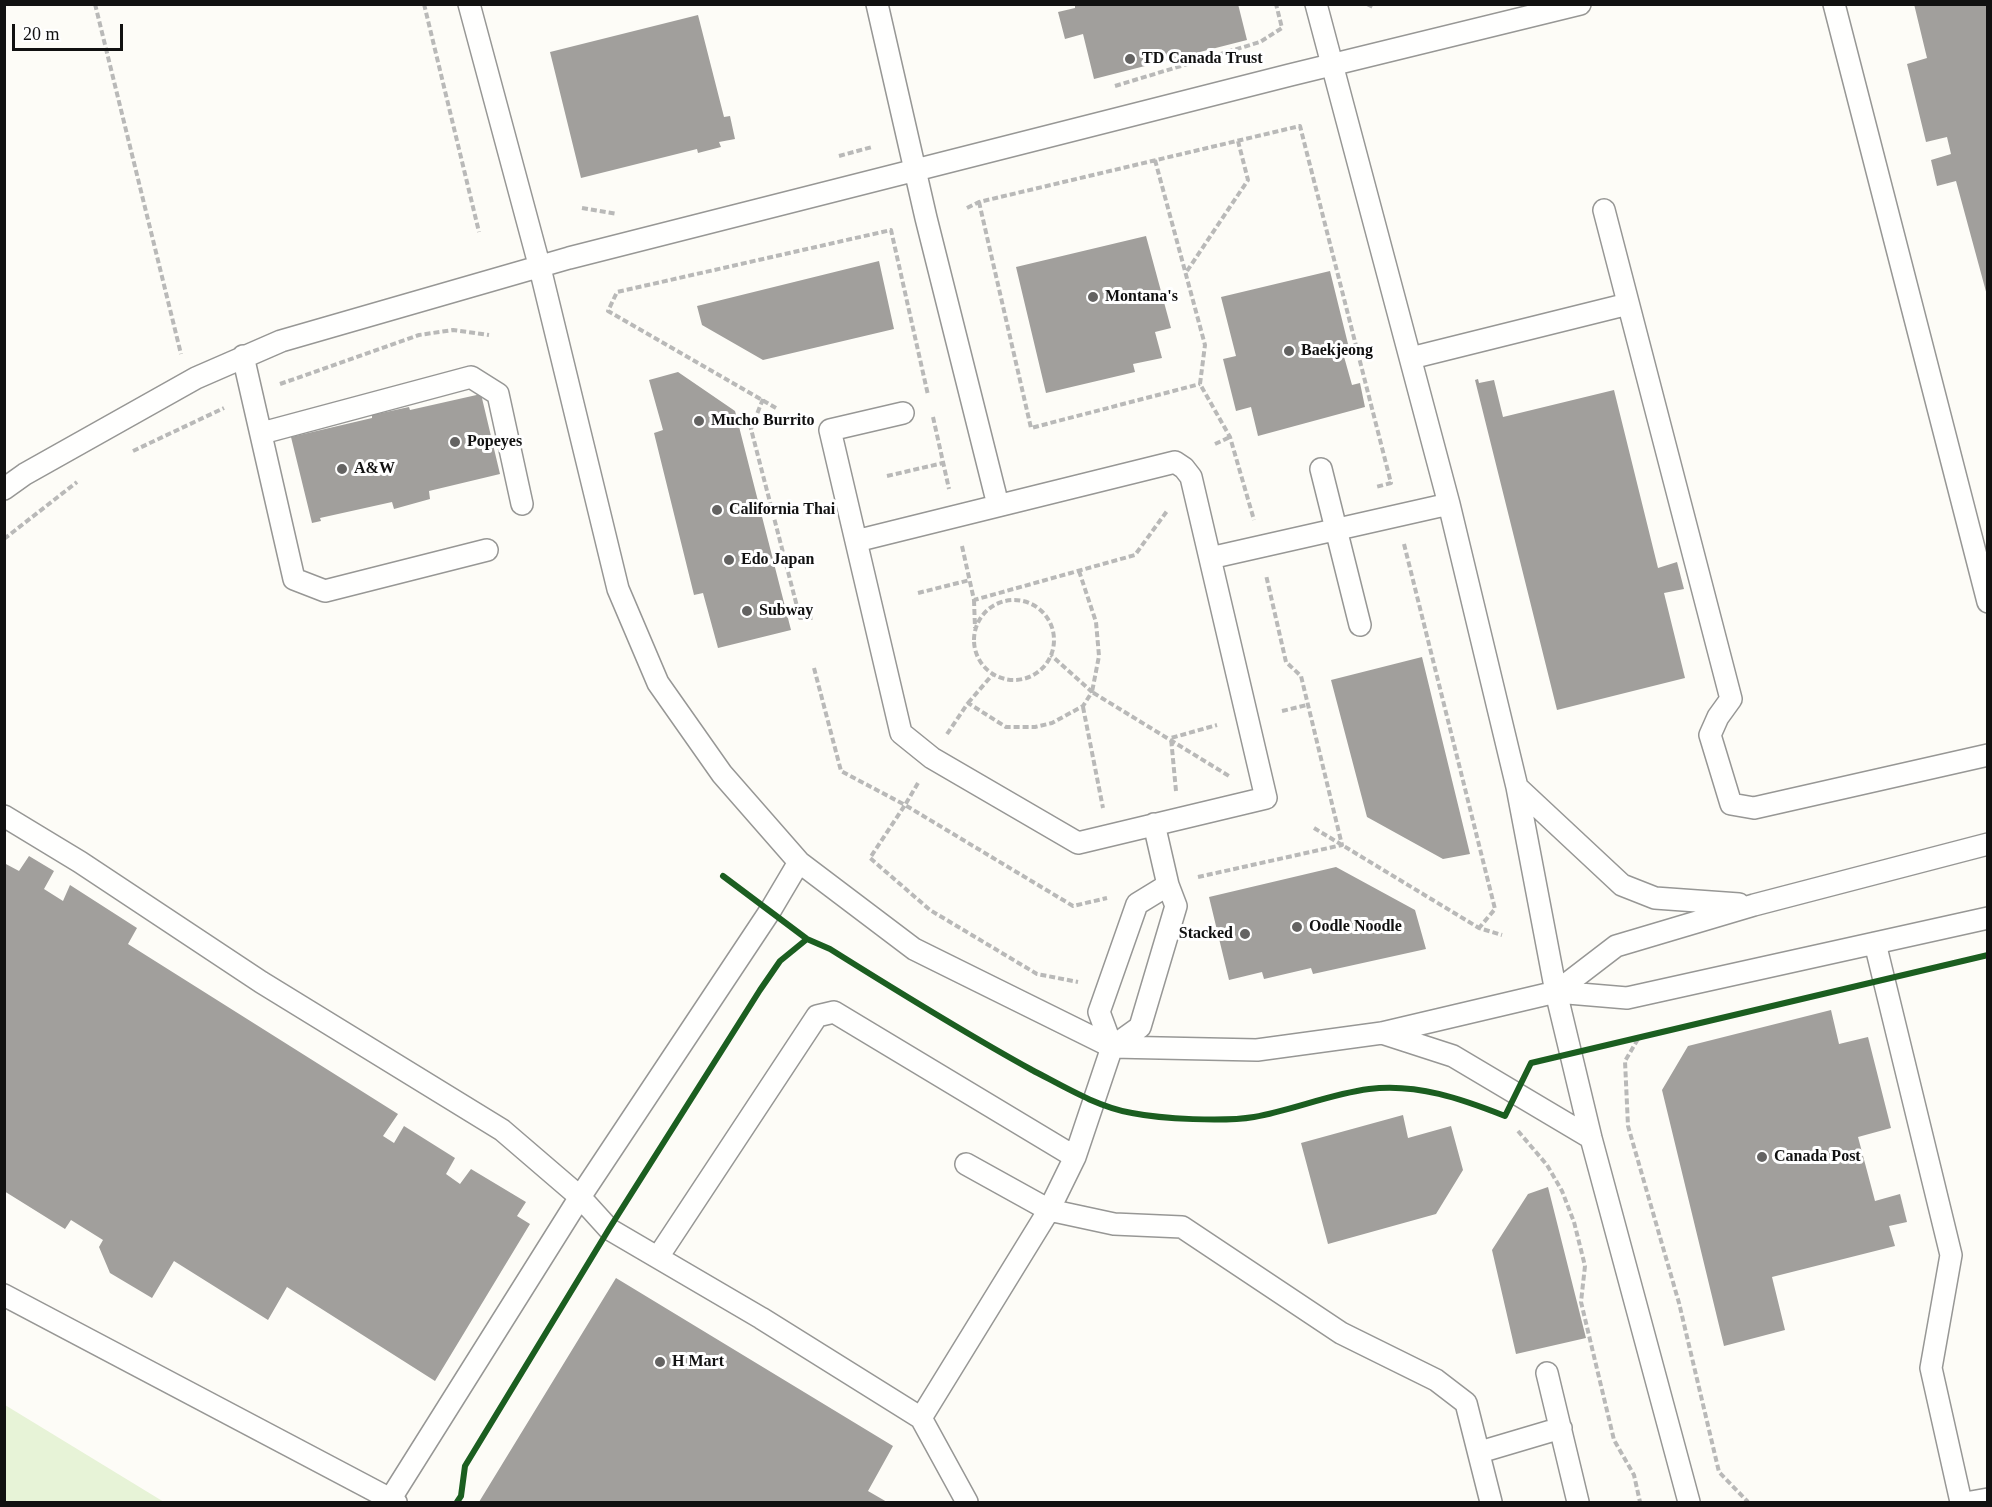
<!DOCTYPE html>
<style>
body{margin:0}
#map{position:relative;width:1992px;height:1507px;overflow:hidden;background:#fdfcf7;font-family:Georgia,serif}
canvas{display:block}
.frame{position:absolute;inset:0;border:6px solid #111;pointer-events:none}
.scale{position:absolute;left:12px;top:24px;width:111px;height:27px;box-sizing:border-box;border:3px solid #111;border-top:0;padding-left:8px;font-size:18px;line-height:21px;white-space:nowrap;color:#111;-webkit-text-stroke:4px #fff;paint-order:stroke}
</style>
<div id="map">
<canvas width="1992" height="1507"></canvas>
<div class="frame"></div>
<div class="scale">20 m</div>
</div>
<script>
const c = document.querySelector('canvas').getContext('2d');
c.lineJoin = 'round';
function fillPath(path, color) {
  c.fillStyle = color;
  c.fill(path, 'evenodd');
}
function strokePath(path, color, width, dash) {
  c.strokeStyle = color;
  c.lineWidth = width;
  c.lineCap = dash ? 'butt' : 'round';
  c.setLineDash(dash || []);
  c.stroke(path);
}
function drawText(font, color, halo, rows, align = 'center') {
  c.font = font + ' Georgia,serif';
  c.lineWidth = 6;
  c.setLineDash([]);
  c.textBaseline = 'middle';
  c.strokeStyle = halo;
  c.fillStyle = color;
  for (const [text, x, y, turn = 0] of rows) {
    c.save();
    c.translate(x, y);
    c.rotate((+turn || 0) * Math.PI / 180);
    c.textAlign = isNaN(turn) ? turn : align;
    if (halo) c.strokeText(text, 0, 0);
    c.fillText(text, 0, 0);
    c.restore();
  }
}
fillPath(new Path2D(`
 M 4,1405 L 5,1405 L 164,1502 L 5,1502 Z`), '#e7f3d7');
fillPath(new Path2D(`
 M 1075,4 L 1238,4 L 1247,40 L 1094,79 L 1083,34 L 1065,39 L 1058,12 L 1075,8 Z
 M 1914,4 L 1988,4 L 1988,299 L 1956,181 L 1937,186 L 1931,160 L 1951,154 L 1947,137 L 1926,142 L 1907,64 L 1927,58 Z
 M 698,15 L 724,117 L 730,116 L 735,139 L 719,142 L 721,147 L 698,153 L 697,149 L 581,178 L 550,52 Z
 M 1146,236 L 1171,328 L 1155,332 L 1162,358 L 1133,364 L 1135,372 L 1046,393 L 1016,267 Z
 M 879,261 L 894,329 L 763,360 L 702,325 L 697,306 Z
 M 1330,271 L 1348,344 L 1341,346 L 1352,385 L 1360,383 L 1365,407 L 1258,436 L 1251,407 L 1236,411 L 1223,359 L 1236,356 L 1221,297 Z
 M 678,372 L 735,411 L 791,630 L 718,648 L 703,593 L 694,595 L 654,433 L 663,430 L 649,380 Z
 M 1478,379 L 1479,383 L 1494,380 L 1503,417 L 1614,390 L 1658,568 L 1677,562 L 1684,589 L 1664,593 L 1685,678 L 1557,710 L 1475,380 Z
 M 481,394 L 500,474 L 429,491 L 430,499 L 394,509 L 392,502 L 320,518 L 321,521 L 312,523 L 291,437 L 372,418 L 372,415 L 409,407 L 410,410 Z
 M 1422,657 L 1470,854 L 1443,859 L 1367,817 L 1331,680 Z
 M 29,856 L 54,871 L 44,889 L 63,901 L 70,885 L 137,928 L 128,944 L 398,1114 L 383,1136 L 394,1143 L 404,1126 L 455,1158 L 446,1174 L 460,1184 L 471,1169 L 526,1202 L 517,1216 L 530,1224 L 435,1381 L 287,1287 L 268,1320 L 174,1261 L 152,1298 L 110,1273 L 99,1247 L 103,1240 L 71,1220 L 65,1229 L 4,1191 L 4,863 L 19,871 Z
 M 1336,867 L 1415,910 L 1426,949 L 1313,974 L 1311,968 L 1264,979 L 1262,972 L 1229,980 L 1209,897 Z
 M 1831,1010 L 1839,1044 L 1868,1037 L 1891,1128 L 1858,1137 L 1875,1201 L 1900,1194 L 1907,1222 L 1889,1226 L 1895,1246 L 1772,1277 L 1785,1330 L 1724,1346 L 1662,1090 L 1688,1046 Z
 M 1403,1115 L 1408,1138 L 1451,1126 L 1463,1170 L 1436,1214 L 1328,1244 L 1301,1143 Z
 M 1548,1187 L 1586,1338 L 1516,1354 L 1492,1250 L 1528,1194 Z
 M 616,1278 L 893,1446 L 868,1491 L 887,1502 L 479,1502 Z`), '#a19f9c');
const service = new Path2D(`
 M 469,4 L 540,268 L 618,589 L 658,683 L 722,774 L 799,862 L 914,949 L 1112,1047 L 1257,1050 L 1382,1033 L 1556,992 L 1627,998 L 1988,918
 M 877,4 L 926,218 L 998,505
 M 1316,4 L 1449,504 L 1517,787 L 1556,992 L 1591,1138 L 1689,1502
 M 1834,4 L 1988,602
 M 1604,210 L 1731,699 L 1718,717 L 1710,735 L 1731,804 L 1754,808 L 1988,755
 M 243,356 L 294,579 L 325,591 L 487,550
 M 1411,358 L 1628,304
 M 262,433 L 471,377 L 498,394 L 522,504
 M 1175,462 L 1184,468 L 1191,477 L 1266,798 L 1078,843 L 932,758 L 901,733 L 856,541 Z
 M 1321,469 L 1360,625
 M 4,489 L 25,474 L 196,378 L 281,341 L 569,258 L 1290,75 L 1580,4
 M 856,541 L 830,430 L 903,413
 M 1210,558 L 1449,504
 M 1517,787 L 1622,885 L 1655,898 L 1739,904
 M 4,816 L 80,862 L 261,982 L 502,1130 L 580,1197 L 609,1229 L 761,1318 L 921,1418 L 967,1502
 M 1875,943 L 1951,1255 L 1931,1368 L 1961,1502
 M 1556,992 L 1616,946 L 1754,905 L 1988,844
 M 1382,1033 L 1453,1056 L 1591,1138
 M 1112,1047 L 1099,1012 L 1137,904 L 1168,885
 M 966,1164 L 1049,1210 L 1114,1224 L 1182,1227 L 1341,1333 L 1436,1380 L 1466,1403 L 1491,1502
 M 658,1257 L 817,1016 L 834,1012 L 1075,1157
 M 4,1295 L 396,1502
 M 1547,1373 L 1578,1502
 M 921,1418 L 1049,1210 L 1075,1157 L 1112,1047 L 1140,1027 L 1176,906 L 1168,885 L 1154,824
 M 1480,1452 L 1561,1428
 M 391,1498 L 580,1197 L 770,911 L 799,862
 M 1971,1502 L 1988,1499`);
strokePath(service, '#979795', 24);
strokePath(new Path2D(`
 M 95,4 L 181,354
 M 424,4 L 479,232
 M 1367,4 L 1373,7
 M 1115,86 L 1260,42 L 1282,28 L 1276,4
 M 839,156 L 872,147
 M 1155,160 L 1205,345 L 1200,384 L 1230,437 L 1254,520
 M 979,202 L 1031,428 L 1200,384
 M 582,208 L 617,214
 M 967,208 L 979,202 L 1300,126 L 1391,483 L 1376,487
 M 1187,271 L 1248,180 L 1238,141
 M 280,384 L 419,335 L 453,330 L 489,335
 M 763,399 L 751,429 L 800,618 L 813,618
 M 776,408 L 608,311 L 617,292 L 891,230 L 928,395
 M 933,417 L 949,489
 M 1215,444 L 1230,437
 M 133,451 L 224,408
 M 887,476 L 943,463
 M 4,539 L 77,482
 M 1404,544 L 1495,909 L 1479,928
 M 962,546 L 974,600 L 1135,555 L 1167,511
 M 1079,571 L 1096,622 L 1099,656 L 1092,692 L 1229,776
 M 918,593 L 970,580
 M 974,600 L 975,628
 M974 640a40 40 0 1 1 80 0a40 40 0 1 1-80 0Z
 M 814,668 L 841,771 L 905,805 L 870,858 L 930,910 L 1037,974 L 1078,982
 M 968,703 L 993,674
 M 1083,707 L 1103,808
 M 1282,711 L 1307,705
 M 947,734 L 968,703 L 1006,727 L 1035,727 L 1052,723 L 1083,706 L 1092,692 L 1051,655
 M 918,783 L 905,805 L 1073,906 L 1107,898
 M 1176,791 L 1171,738 L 1217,725
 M 1314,828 L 1479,928 L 1502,935
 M 1198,877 L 1342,845 L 1301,676 L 1286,662 L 1266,575
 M 1638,1039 L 1625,1061 L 1628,1126 L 1679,1303 L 1719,1472 L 1748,1502
 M 1518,1131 L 1547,1165 L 1562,1191 L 1574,1222 L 1585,1266 L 1581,1302 L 1614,1440 L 1634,1475 L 1640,1502`), '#b9b9b8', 4, [6, 3]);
strokePath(service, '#fffffe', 21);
strokePath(new Path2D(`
 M 723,876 L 807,939 L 830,949 C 897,991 963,1032 1032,1070 C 1063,1086 1097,1107 1132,1113 C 1162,1119 1224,1122 1254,1117 C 1293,1110 1330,1094 1369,1089 C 1417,1083 1462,1099 1505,1116 L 1531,1063 L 1988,955
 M 457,1502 L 461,1496 L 465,1466 L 609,1229 L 760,990 L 780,961 L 807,939`), '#1b5e20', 6);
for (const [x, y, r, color] of [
 [1130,59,6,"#646362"],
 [1093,297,6,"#646362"],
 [1289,351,6,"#646362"],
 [699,421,6,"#646362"],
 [455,442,6,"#646362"],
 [342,469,6,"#646362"],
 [717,510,6,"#646362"],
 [729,560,6,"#646362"],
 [747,611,6,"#646362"],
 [1297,927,6,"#646362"],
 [1245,934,6,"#646362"],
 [1762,1157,6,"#646362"],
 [660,1362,6,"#646362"]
]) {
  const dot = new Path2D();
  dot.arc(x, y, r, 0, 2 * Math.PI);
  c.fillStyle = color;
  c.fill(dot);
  strokePath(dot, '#fff', 2);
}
drawText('bold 16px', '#111', '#fff', [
 ["TD Canada Trust",1142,59],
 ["Montana's",1105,297],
 ["Baekjeong",1301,351],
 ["Mucho Burrito",711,421],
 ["Popeyes",467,442],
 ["A&W",354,469],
 ["California Thai",729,510],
 ["Edo Japan",741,560],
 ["Subway",759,611],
 ["Oodle Noodle",1309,927],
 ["Stacked",1233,934,"right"],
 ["Canada Post",1774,1157],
 ["H Mart",672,1362]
], 'left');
</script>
